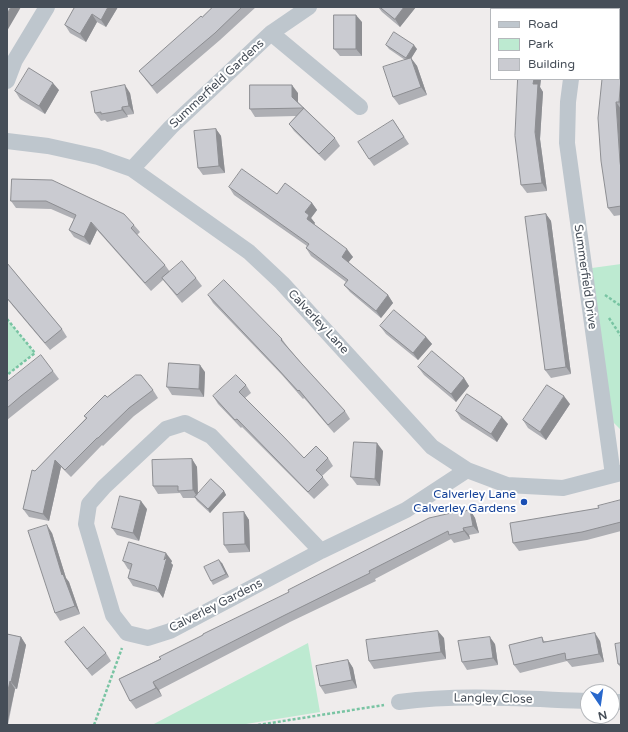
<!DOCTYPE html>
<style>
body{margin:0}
#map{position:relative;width:628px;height:732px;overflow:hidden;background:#efecec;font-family:"Varela Round",sans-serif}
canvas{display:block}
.frame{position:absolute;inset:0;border:8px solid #464e58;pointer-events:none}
.legend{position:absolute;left:490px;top:8px;width:130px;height:72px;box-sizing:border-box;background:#fff;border:1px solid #b5b8bc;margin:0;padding:5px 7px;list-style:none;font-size:12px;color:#464e58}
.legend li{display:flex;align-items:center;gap:8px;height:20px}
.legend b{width:20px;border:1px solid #b5b8bc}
.north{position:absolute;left:580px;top:684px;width:40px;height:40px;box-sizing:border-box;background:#fff;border:1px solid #b5b8bc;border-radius:50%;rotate:167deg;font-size:11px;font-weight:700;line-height:16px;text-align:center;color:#464e58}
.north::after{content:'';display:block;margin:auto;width:14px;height:18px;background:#2968cc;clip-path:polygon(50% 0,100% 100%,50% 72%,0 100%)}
</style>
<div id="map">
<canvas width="628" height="732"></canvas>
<div class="frame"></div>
<ul class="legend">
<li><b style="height:5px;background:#bec6cd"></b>Road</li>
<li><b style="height:11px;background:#bdead1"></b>Park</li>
<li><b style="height:11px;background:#cacbd1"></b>Building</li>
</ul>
<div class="north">N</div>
</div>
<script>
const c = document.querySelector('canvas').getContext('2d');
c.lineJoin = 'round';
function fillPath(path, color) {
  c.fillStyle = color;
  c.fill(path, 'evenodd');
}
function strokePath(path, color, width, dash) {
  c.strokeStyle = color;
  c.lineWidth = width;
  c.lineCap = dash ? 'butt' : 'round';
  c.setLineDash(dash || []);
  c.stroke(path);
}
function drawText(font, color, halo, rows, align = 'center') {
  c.font = font + ' "Varela Round",sans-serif';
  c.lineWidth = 4;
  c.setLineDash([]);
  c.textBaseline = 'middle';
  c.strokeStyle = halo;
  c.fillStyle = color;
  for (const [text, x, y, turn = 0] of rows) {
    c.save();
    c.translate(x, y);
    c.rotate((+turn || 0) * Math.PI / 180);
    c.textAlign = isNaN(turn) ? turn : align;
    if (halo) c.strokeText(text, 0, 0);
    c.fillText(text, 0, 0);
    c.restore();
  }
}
fillPath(new Path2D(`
 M 621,264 L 621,430 L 611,420 L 592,268 Z
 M 7,319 L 35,353 L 7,375 Z
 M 308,643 L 320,712 L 240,725 L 152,725 Z`), '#bdead1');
strokePath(new Path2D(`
 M 605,295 L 621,306
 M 609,318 L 621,336
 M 7,319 L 35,353 L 7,375
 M 94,725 L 122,648
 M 258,725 L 384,705`), '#79c4a3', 2.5, [3, 2]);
strokePath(new Path2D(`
 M 588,9 L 589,7
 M 271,33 L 360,107
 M 571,79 L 568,102 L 567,143 L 613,475
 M 7,81 L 15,60 L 47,7
 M 7,141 L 48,146 L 98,157 L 132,169 L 249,252 L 282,283 L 432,447 L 467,470 L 507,485 L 563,488 L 621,473
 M 132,169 L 171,127 L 271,33 L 309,7
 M 321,551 L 211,436 L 185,423 L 166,429 L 104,487 L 89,504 L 86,524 L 113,615 L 127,633 L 148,638 L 170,631 L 321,551 L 406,510 L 467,470
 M 399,702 C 461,694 525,699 588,701
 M 612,702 L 621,702`), '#bec6cd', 16);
fillPath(new Path2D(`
 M 75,7 L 118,7 L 106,27 L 97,22 L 86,42 L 70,33 L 65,25 Z
 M 213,7 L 256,7 L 220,40 L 157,94 L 145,79 L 139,71 L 202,17 Z
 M 378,7 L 416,7 L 400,27 L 382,12 Z
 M 621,9 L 621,215 L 614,216 L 608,208 Z
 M 362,22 L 362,56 L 340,56 L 334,49 Z
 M 386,45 L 417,49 L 411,58 L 417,66 L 427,95 L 399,105 L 393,97 L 405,60 L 389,49 Z
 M 518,79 L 541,79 L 540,87 L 543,92 L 540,139 L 547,191 L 527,193 L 521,185 Z
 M 59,90 L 45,114 L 20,99 L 15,91 Z
 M 130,93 L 134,114 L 127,115 L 128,117 L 107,122 L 105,120 L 101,121 L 95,113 Z
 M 298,93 L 298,102 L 335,138 L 340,146 L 325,161 L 294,131 L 289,124 L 296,116 L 255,117 L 250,109 Z
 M 393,120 L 409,144 L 374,166 L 369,159 Z
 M 216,129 L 221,136 L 225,173 L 203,175 L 198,168 Z
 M 12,179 L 134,225 L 140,232 L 137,235 L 165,265 L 170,272 L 196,278 L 202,286 L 182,303 L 168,286 L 163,280 L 151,291 L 97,230 L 90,245 L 74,237 L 69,230 L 74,219 L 51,209 L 16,208 L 11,201 Z
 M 229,187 L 277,194 L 312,203 L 317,210 L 311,218 L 315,223 L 314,224 L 353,257 L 348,262 L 388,295 L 393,303 L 381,318 L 350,292 L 344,285 L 346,282 L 311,256 L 306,248 L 307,246 L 234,195 Z
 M 546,214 L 551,221 L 571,374 L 551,378 L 545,370 Z
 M 7,263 L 62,329 L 67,337 L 50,350 L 7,299 Z
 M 208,295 L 282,339 L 287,346 L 302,364 L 345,411 L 350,419 L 334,433 L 304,398 L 303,399 L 282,375 L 213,303 Z
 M 380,326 L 426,337 L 432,344 L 418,360 L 386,334 Z
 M 418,367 L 464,378 L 469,386 L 456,402 L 424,375 Z
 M 53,371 L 59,379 L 27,404 L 7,420 L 7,382 Z
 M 205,372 L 204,397 L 172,395 L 167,387 Z
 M 246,385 L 251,393 L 245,398 L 304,458 L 328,458 L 333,466 L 322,476 L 329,485 L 314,499 L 242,427 L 241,428 L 218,404 L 213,396 Z
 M 153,390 L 158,398 L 134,416 L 103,446 L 102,445 L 71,477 L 61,467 L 49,521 L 29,517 L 23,509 L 35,471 L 86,418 L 84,416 L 107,397 Z
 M 570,404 L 546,440 L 528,428 L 523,420 Z
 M 456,411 L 508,424 L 497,442 L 461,419 Z
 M 383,451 L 380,486 L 357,485 L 351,477 Z
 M 192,459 L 197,467 L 198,494 L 224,491 L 226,495 L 210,513 L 197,501 L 195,498 L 183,498 L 180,493 L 158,494 L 153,486 Z
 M 621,500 L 621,531 L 587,540 L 519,551 L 513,543 Z
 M 147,509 L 139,541 L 117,535 L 112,528 Z
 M 470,510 L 475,518 L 479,533 L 469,535 L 470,539 L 454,543 L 451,539 L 375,579 L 376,581 L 290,622 L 159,690 L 162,696 L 136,709 L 130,701 L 119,679 L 460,512 Z
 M 244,512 L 249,520 L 250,552 L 229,553 L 224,545 Z
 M 52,533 L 66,578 L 69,582 L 80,614 L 60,621 L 55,613 Z
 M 123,561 L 172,561 L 171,563 L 173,565 L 163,598 L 160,593 L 133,586 L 128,578 L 130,570 L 128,569 Z
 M 222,563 L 229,577 L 213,585 L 211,581 Z
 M 7,634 L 21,637 L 26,645 L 17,689 L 15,689 L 8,725 Z
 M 542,637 L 544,641 L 600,641 L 604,662 L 572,667 L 567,661 L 520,673 L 514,665 Z
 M 444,638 L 446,659 L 374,669 L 369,661 Z
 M 65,642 L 106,653 L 111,661 L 92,676 L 71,650 Z
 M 621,643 L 621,668 L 618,664 Z
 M 495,644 L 498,665 L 467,670 L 462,662 Z
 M 348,660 L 353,668 L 357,688 L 325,694 L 320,686 Z`), '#aeafb4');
fillPath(new Path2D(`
 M 11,7 L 21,7 L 7,31 L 7,14 Z
 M 108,7 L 118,7 L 106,27 L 101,20 Z
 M 404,7 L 416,7 L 400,27 L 395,19 Z
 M 555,7 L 563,7 L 562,9 L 554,9 Z
 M 92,14 L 97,22 L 86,42 L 80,34 Z
 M 356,15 L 362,22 L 362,56 L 356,49 Z
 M 414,45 L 417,49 L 409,62 L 406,58 Z
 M 411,58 L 417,66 L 427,95 L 421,87 Z
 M 621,78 L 621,106 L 619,102 Z
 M 534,79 L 541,79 L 540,87 L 543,92 L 540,139 L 547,191 L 542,183 L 535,132 L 533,84 Z
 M 53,83 L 59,90 L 45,114 L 39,106 Z
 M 125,85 L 130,93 L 134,114 L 129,106 Z
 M 292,85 L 298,93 L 298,105 L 292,97 Z
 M 616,102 L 621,109 L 621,169 L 620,162 Z
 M 122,107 L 127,115 L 128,117 L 122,110 Z
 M 216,129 L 221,136 L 225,173 L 219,166 Z
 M 312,203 L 317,210 L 311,218 L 315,223 L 312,227 L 307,219 L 305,212 Z
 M 546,214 L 551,221 L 571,374 L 566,367 Z
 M 91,222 L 97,230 L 90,245 L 84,237 Z
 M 347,249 L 353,257 L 347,264 L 342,257 Z
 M 388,295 L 393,303 L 381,318 L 376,311 Z
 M 426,337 L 432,344 L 418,360 L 413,353 Z
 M 200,365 L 205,372 L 204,397 L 199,389 Z
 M 464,378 L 469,386 L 456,402 L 451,394 Z
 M 564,396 L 570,404 L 546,440 L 540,432 Z
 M 502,417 L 508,424 L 497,442 L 491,434 Z
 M 377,443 L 383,451 L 380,486 L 375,479 Z
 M 192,459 L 197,467 L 198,498 L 193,490 Z
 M 55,460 L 61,467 L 49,521 L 43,514 Z
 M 224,491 L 226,495 L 210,513 L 208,509 Z
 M 141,501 L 147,509 L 139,541 L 133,533 Z
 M 470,510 L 475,518 L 479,533 L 473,526 Z
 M 244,512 L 249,520 L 250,552 L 245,544 Z
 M 47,525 L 52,533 L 66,578 L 69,582 L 80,614 L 75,606 L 62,575 Z
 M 463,528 L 469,535 L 470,539 L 464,531 Z
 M 166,553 L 172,561 L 171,563 L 173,565 L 163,598 L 158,591 Z
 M 219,560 L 222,563 L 229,577 L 226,574 Z
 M 438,631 L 444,638 L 446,659 L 441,652 Z
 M 595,633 L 600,641 L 604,662 L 599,654 Z
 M 21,637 L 26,645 L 17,689 L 11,682 Z
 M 490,637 L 495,644 L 498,665 L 493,658 Z
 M 348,660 L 353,668 L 357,688 L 352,680 Z
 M 10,681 L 15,689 L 7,725 L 7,695 Z
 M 153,682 L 159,690 L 162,696 L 156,688 Z`), '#8d8e92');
const building = new Path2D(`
 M 7,7 L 11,7 L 7,14 Z
 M 75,7 L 108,7 L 101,20 L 92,14 L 80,34 L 65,25 Z
 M 213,7 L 242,7 L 215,33 L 152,86 L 139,71 L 201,16 L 202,17 Z
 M 380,7 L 404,7 L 395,19 Z
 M 533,7 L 555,7 L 554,9 L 533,9 Z
 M 621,9 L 621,78 L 619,102 L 616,102 L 620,162 L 621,169 L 621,206 L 608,208 L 601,161 L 598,118 L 602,79 L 619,79 L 619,14 Z
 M 334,15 L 356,15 L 356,49 L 334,49 Z
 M 394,32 L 414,45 L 406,58 L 386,45 Z
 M 411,58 L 421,87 L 393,97 L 383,67 Z
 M 29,68 L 53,83 L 39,106 L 15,91 Z
 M 518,79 L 534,79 L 533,84 L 538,84 L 535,132 L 542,183 L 521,185 L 515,136 Z
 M 125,85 L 129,106 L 122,107 L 122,110 L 113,112 L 101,114 L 101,112 L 95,113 L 91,92 Z
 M 250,85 L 292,85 L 292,97 L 335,138 L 319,154 L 289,124 L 304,108 L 250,109 Z
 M 393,120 L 404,137 L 369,159 L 358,142 Z
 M 216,129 L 219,166 L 198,168 L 194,131 Z
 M 242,169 L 277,194 L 285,183 L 312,203 L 305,212 L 309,215 L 307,219 L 347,249 L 342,257 L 388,295 L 376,311 L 344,285 L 348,280 L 306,248 L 309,244 L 229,187 Z
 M 12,179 L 52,180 L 124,214 L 134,225 L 131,228 L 165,265 L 145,283 L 91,222 L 84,237 L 69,230 L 76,215 L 46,201 L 11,201 Z
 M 546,214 L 566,367 L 545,370 L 525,217 Z
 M 182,261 L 196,278 L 177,295 L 162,278 Z
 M 7,263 L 62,329 L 45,343 L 7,298 Z
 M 224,280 L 282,339 L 281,340 L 302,364 L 345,411 L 328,425 L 299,390 L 298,391 L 277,368 L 208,295 Z
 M 394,310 L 426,337 L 413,353 L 380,326 Z
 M 432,351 L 464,378 L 451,394 L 418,367 Z
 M 41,355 L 53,371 L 21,396 L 7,408 L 7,382 Z
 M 169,363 L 200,365 L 199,389 L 167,387 Z
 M 136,375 L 141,375 L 153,390 L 129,408 L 98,438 L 97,438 L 65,470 L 55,460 L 43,514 L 23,509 L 32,470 L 35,471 L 62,443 L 87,418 L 84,416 L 105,395 L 107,397 Z
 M 236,375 L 246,385 L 239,392 L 283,436 L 304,458 L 316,446 L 328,458 L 316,470 L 323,477 L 308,492 L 237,419 L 235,420 L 213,396 Z
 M 547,385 L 564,396 L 540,432 L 523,420 Z
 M 467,394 L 502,417 L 491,434 L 456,411 Z
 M 354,442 L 377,443 L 375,479 L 351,477 Z
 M 192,459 L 193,490 L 178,491 L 178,486 L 153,486 L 152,460 Z
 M 211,479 L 224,491 L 208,509 L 195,497 Z
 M 120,496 L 141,501 L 133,533 L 112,528 Z
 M 621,500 L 621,522 L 582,532 L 513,543 L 510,523 L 599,508 L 598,506 Z
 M 470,510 L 473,526 L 463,528 L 464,531 L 449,535 L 448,531 L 369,571 L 370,573 L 285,615 L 153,682 L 156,688 L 130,701 L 119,679 L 161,659 L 159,657 L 203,635 L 203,634 L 289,592 L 288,590 L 429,518 L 460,511 L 460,512 Z
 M 244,512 L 245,544 L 224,545 L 223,513 Z
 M 47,525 L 62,575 L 63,574 L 75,606 L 55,613 L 28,531 Z
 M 129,542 L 166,553 L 164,560 L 167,557 L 158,591 L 155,586 L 128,578 L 132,564 L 123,561 Z
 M 219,560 L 226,574 L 211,581 L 204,567 Z
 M 84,627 L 106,653 L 87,669 L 65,642 Z
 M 438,631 L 441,652 L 369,661 L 366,640 Z
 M 595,633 L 599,654 L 566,660 L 565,653 L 514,665 L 509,645 L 542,637 L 543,642 Z
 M 7,634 L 21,637 L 11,682 L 10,681 L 7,695 Z
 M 490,637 L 493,658 L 462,662 L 458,641 Z
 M 621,643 L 621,664 L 618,664 L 615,644 Z
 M 348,660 L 352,680 L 320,686 L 316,666 Z`);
fillPath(building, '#cacbd1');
strokePath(building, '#8d8e92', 1);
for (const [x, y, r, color] of [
 [524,502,4,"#1a4fb4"]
]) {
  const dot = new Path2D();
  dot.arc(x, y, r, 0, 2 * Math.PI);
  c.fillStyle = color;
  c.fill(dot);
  strokePath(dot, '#fff', 1.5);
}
drawText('12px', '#464e58', '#fff', [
 ["Summerfield Gardens",217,84,-43],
 ["Summerfield Drive",585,277,82],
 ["Calverley Lane",318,322,47],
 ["Calverley Gardens",216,606,-27],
 ["Langley Close",493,699,1]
]);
drawText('12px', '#164399', '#fff', [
 ["Calverley Lane",516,495],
 ["Calverley Gardens",516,509]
], 'right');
</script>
